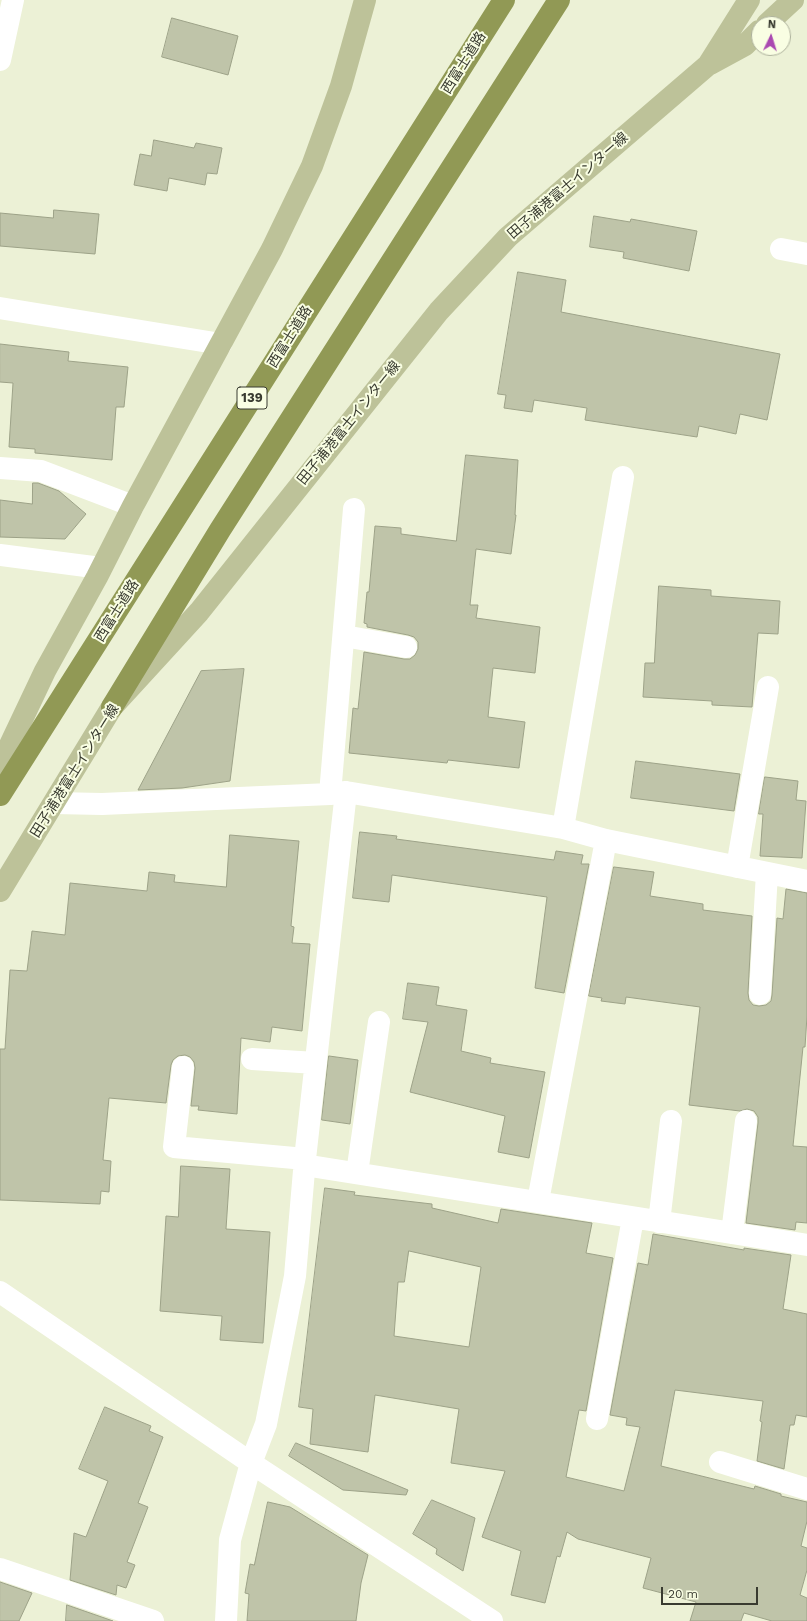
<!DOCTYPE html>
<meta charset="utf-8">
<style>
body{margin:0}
#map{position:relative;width:807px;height:1621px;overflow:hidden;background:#ecf1d6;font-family:"Work Sans",sans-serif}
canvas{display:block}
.north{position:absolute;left:751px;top:16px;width:40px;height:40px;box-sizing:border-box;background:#f9fee3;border:1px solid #acb09b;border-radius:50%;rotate:4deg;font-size:11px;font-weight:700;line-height:16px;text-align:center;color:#393b30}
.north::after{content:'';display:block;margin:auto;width:14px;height:18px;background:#aa49b1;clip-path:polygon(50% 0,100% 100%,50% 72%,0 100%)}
.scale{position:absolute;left:661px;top:1587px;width:97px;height:18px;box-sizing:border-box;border:2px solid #393b30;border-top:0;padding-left:5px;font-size:12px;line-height:14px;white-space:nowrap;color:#393b30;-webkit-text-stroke:3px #f9fee3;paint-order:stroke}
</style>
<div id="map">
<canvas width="807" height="1621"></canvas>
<div class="north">N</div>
<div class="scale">20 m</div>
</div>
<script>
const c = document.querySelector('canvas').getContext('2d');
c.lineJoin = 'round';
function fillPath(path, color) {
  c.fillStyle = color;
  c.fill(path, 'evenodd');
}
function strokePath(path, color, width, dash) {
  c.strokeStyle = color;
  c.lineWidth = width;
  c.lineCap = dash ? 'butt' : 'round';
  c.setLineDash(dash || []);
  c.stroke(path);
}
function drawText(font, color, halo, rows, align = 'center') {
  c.font = font + ' "Work Sans","Noto Sans JP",sans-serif';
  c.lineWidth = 4;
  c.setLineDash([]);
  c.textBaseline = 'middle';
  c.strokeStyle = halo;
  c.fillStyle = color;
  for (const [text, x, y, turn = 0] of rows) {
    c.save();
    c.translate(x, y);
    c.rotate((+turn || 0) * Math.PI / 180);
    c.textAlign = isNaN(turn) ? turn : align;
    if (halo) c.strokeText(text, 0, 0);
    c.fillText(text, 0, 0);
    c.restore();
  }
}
const building = new Path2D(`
 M 172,18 L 238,36 L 228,75 L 162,57 Z
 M 154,140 L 194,148 L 196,143 L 222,148 L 217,174 L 207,173 L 205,185 L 169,178 L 167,191 L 134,185 L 140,154 L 151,156 Z
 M 54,210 L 99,214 L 95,254 L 0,246 L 0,213 L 53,218 Z
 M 594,216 L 630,222 L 631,219 L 697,231 L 689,271 L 623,258 L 624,252 L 590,247 Z
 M 518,272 L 566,280 L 561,312 L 780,354 L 767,420 L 740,414 L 736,434 L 699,426 L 697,437 L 585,420 L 587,408 L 534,400 L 532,412 L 504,408 L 506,395 L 498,394 Z
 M 0,344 L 69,352 L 68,361 L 128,367 L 124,407 L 116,407 L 112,460 L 35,453 L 35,449 L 9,447 L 13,383 L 0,382 Z
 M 466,455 L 518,460 L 515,515 L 516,515 L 511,554 L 476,549 L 470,605 L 478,605 L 476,618 L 540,627 L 535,673 L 493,668 L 488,717 L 525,722 L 519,768 L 448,760 L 447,763 L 349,753 L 353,708 L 358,709 L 364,652 L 404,659 L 410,659 L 415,655 L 418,649 L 418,642 L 414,637 L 408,635 L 367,627 L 367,624 L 364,623 L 367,592 L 369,592 L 375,526 L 401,528 L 401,534 L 456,541 Z
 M 33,483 L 38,483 L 59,491 L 86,514 L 65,539 L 0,537 L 0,500 L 32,504 Z
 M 659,586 L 711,590 L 711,596 L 780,601 L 778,634 L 758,633 L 752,707 L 712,705 L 712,701 L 643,697 L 645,663 L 654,663 Z
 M 244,669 L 230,781 L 182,788 L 138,790 L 201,671 Z
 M 636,761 L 740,774 L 734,811 L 631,798 Z
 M 765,777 L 798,781 L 796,800 L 806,801 L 802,858 L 760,856 L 763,814 L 759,814 Z
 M 360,832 L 397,836 L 396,839 L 554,860 L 556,851 L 583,855 L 581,864 L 589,864 L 564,993 L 535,988 L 547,897 L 392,875 L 389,902 L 353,898 Z
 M 230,835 L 299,841 L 291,926 L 294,927 L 292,943 L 310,944 L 302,1031 L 272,1027 L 270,1042 L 241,1038 L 237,1114 L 198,1110 L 199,1106 L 191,1106 L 195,1068 L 194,1062 L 190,1057 L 185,1055 L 178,1056 L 173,1060 L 171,1065 L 166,1103 L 109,1098 L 103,1160 L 111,1161 L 109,1192 L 101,1191 L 100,1204 L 0,1200 L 0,1049 L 5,1049 L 10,970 L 27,971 L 32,931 L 65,935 L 70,883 L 147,891 L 149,872 L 175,875 L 174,882 L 226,887 Z
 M 614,867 L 654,872 L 650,896 L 703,904 L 703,910 L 752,916 L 748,993 L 749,1000 L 753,1005 L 759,1006 L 766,1005 L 771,1001 L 772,995 L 777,918 L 783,919 L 786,889 L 807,893 L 807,1016 L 805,1047 L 803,1047 L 793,1146 L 807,1147 L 807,1223 L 796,1222 L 795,1230 L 746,1223 L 758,1123 L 758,1117 L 754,1111 L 747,1109 L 740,1111 L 689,1105 L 700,1007 L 626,997 L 625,1004 L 601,1001 L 602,998 L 589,996 Z
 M 408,983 L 439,987 L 436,1005 L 467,1010 L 461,1051 L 491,1058 L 490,1063 L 545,1072 L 529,1158 L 498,1152 L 505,1116 L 410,1092 L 428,1022 L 403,1019 Z
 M 329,1056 L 358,1060 L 350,1124 L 322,1120 Z
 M 181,1166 L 230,1169 L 226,1229 L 270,1232 L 263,1343 L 220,1340 L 222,1316 L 160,1311 L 166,1216 L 178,1217 Z
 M 325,1188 L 355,1192 L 354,1195 L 432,1204 L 432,1208 L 498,1223 L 501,1209 L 592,1223 L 586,1253 L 613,1258 L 586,1411 L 579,1410 L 566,1477 L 624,1491 L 640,1427 L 626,1425 L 627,1418 L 610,1415 L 638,1263 L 648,1265 L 653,1234 L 744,1250 L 744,1248 L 791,1255 L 783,1309 L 807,1314 L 807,1417 L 796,1415 L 794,1425 L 790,1425 L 784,1469 L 757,1461 L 762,1422 L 760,1421 L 763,1401 L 675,1390 L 661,1466 L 754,1489 L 755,1486 L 781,1494 L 781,1496 L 807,1502 L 807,1521 L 801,1546 L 807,1548 L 807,1570 L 800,1595 L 807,1598 L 807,1621 L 772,1621 L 744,1613 L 741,1621 L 690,1621 L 696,1602 L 643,1588 L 651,1558 L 578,1539 L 567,1532 L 560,1557 L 557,1556 L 545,1603 L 511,1595 L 521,1551 L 482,1537 L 505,1471 L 451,1463 L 459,1409 L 375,1395 L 368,1452 L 310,1444 L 313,1409 L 299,1407 ZM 409,1251 L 481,1267 L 469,1347 L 394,1336 L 398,1282 L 404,1282 Z
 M 105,1407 L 151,1426 L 149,1431 L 163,1437 L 138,1503 L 148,1507 L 127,1562 L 135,1565 L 126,1588 L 117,1585 L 116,1595 L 70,1580 L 74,1533 L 86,1537 L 108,1481 L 79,1469 Z
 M 296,1443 L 408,1490 L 406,1495 L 343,1490 L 289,1456 Z
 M 432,1500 L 475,1518 L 463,1571 L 436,1554 L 437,1549 L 413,1534 Z
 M 268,1502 L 290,1507 L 368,1555 L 361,1583 L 356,1621 L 247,1621 L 249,1594 L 245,1593 L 250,1564 L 254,1565 Z
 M 0,1582 L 32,1593 L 19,1621 L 0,1621 Z
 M 67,1605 L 113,1621 L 66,1621 Z`);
fillPath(building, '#bfc4a9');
strokePath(building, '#9da288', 1);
strokePath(new Path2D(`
 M 0,60 L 13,0
 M 781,249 L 807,254
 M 0,308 L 221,344
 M 0,468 L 41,471 L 133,506
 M 0,555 L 101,568
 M 344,636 L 406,647
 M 330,794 L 354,509
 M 54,803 L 102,804 L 330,794 L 346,792 L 563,828 L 606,840 L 807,881
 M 563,828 L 623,477
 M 737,867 L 768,687
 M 760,994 L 767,873
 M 252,1059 L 316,1063
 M 183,1067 L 174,1147 L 305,1159
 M 304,1165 L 807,1245
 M 357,1173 L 379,1022
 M 538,1201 L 606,840
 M 659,1222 L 671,1121
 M 732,1233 L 746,1121
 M 0,1292 L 251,1463 L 492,1621
 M 597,1419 L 633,1218
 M 720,1462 L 807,1489
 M 0,1569 L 153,1621
 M 226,1621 L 230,1540 L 251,1463 L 266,1424 L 295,1276 L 305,1159 L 346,792`), '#fff', 22);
strokePath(new Path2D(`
 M 767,24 L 793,0
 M 710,64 L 745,45 L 759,31
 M 0,766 L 45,671 L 97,577 L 133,506 L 272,249 L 312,166 L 341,86 L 365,0
 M 0,891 L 112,707 L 199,612 L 439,311 L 508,237 L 708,65 L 749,0`), '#bdc299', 22);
strokePath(new Path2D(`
 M 112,707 L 220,530 L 559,0
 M 0,795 L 504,0`), '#919955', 22);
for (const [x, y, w] of [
 [252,398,30]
]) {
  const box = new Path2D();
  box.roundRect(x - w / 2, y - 11, w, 22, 3);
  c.fillStyle = '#f9fee3';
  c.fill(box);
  strokePath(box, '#393b30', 1);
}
drawText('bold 13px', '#393b30', null, [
 ["139",252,398]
]);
drawText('14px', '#393b30', '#f9fee3', [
 ["西富士道路",464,63,-58],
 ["田子浦港富士インター線",568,186,-41],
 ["西富士道路",290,337,-58],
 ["田子浦港富士インター線",349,423,-51],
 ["西富士道路",117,611,-58],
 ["田子浦港富士インター線",75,771,-58]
]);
</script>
